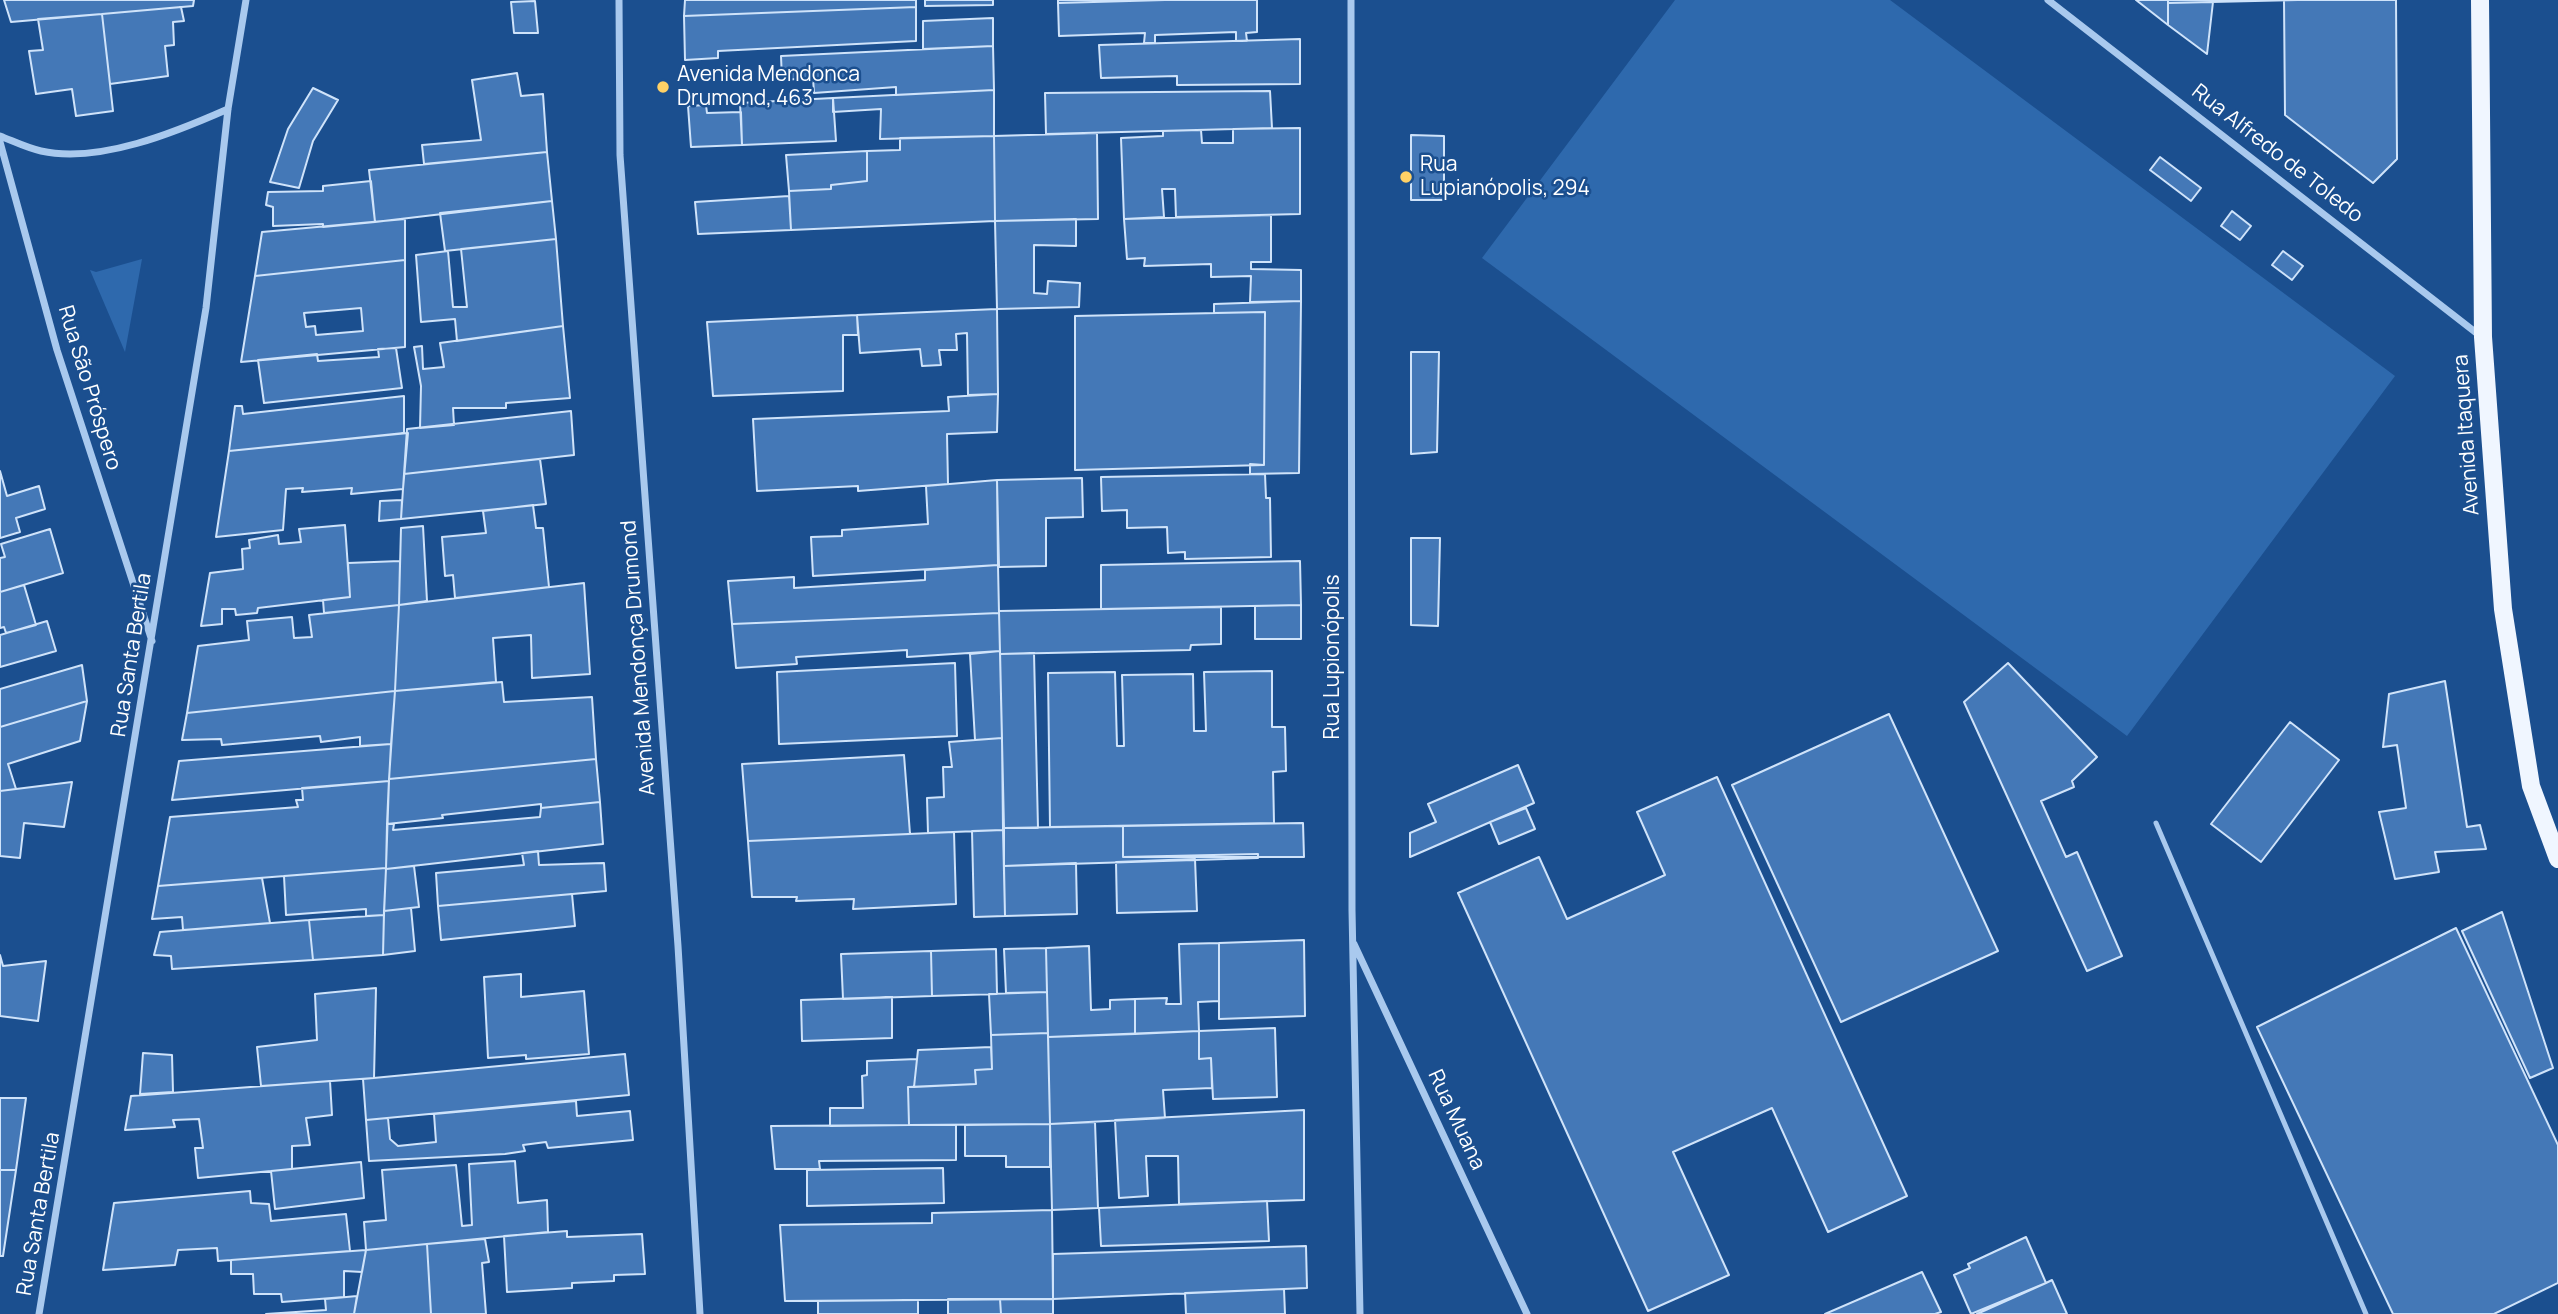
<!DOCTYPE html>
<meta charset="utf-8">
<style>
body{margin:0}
canvas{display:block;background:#1b4f8f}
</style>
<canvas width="2558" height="1314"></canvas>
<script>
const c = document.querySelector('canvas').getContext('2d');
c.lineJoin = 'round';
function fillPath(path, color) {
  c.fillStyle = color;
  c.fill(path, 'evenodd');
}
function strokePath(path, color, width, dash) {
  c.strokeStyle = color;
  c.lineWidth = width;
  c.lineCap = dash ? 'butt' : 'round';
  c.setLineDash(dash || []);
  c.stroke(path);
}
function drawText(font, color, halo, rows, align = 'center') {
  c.font = font + ' Manrope,sans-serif';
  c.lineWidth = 5;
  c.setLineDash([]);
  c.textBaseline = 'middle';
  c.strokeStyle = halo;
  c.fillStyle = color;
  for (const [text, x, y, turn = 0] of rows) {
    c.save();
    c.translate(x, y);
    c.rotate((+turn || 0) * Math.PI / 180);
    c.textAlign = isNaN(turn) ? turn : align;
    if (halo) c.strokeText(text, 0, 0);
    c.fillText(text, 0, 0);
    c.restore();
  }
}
fillPath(new Path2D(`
 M 1675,0 L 1890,0 L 2395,376 L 2127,736 L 1482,258 Z
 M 142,259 L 125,352 L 90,270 L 96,272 Z`), '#2e69ad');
const building = new Path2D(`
 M 4,0 L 194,0 L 193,6 L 11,22 Z
 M 685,0 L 916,0 L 916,7 L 684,16 Z
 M 925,0 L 993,0 L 993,5 L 925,6 Z
 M 1058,0 L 1165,0 L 1058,3 Z
 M 1165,0 L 1257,0 L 1257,32 L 1246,33 L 1247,41 L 1236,41 L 1236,32 L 1155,35 L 1155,43 L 1144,43 L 1145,33 L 1059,36 L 1058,3 Z
 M 2136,0 L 2168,0 L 2168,25 Z
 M 2168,0 L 2298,0 L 2168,3 Z
 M 2284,0 L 2396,0 L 2397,159 L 2373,183 L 2285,115 Z
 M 535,1 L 538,33 L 514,33 L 511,2 Z
 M 2213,2 L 2207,54 L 2168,25 L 2168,3 Z
 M 181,7 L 184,21 L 173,22 L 174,45 L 165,46 L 168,76 L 110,84 L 102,14 Z
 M 916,7 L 916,41 L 718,51 L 718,58 L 685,60 L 684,16 Z
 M 102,14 L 113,111 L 76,116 L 72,89 L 36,94 L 29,51 L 43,50 L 38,19 Z
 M 993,18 L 993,46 L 923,49 L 923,21 Z
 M 1300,39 L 1300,84 L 1177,85 L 1177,76 L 1101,78 L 1099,45 Z
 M 993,46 L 994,90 L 896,95 L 896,87 L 814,93 L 813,78 L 782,80 L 781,56 Z
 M 517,73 L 521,96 L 543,94 L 547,152 L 424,164 L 422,145 L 481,140 L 472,80 Z
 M 313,88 L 338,100 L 313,141 L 299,188 L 270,182 L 288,129 Z
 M 994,90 L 994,136 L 880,139 L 881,109 L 833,112 L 833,98 Z
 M 1270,91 L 1272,128 L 1046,134 L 1045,93 Z
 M 833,98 L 836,141 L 742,145 L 740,103 Z
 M 706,105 L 707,113 L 741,112 L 742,145 L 691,147 L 688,106 Z
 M 1300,128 L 1300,214 L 1176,217 L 1175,189 L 1162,189 L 1164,217 L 1124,219 L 1121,138 L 1163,136 L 1163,131 L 1201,130 L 1202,143 L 1233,143 L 1233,129 Z
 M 1097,133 L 1098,219 L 995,221 L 994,136 Z
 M 1411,135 L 1444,136 L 1444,200 L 1411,200 Z
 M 994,136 L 995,221 L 791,230 L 789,191 L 831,189 L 831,185 L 867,181 L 867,151 L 900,150 L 900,138 Z
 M 867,151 L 867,181 L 831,185 L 831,189 L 789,191 L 786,155 Z
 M 547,152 L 552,201 L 375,222 L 369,170 Z
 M 2160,157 L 2201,188 L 2191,201 L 2150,170 Z
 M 371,181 L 375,222 L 323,227 L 323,224 L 273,226 L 273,207 L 266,205 L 268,192 L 323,191 L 323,186 Z
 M 789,196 L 791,230 L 698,234 L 695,202 Z
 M 552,201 L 556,239 L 445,251 L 440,213 Z
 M 2232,211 L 2251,226 L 2240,240 L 2221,226 Z
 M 1271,215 L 1271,262 L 1251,262 L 1251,269 L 1301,270 L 1301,301 L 1250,302 L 1251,276 L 1211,277 L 1211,264 L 1144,266 L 1145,258 L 1127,259 L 1124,219 Z
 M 405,219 L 405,260 L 255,276 L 262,232 Z
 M 1076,219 L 1076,246 L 1034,245 L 1034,293 L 1047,294 L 1048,281 L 1080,283 L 1079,307 L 997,309 L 995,221 Z
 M 556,239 L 563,326 L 457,341 L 455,319 L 421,322 L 416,255 L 448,251 L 453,307 L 467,307 L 461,249 Z
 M 2283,251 L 2303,266 L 2292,280 L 2272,265 Z
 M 405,260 L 405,347 L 241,362 L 255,276 ZM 361,308 L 363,331 L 316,335 L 315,326 L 306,327 L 304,313 Z
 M 1301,301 L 1299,473 L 1250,474 L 1250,464 L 1264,465 L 1265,312 L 1214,313 L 1214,304 Z
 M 997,309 L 998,394 L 968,395 L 967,333 L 956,334 L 957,350 L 939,350 L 941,365 L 922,366 L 920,349 L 860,353 L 857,315 Z
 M 1265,312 L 1264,465 L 1075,470 L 1075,316 Z
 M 857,315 L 858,335 L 843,335 L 843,391 L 713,396 L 707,322 Z
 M 563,326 L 570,398 L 506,403 L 506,408 L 453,408 L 454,425 L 420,428 L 421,386 L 414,347 L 422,346 L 423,369 L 444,367 L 440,343 Z
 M 396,348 L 402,388 L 264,403 L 258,360 L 317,354 L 318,361 L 379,357 L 378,349 Z
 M 1411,352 L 1439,352 L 1437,452 L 1411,454 Z
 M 998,394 L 997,432 L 947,434 L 948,484 L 858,491 L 858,486 L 757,491 L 753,419 L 949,411 L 948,397 Z
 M 404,396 L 404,433 L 229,451 L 235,406 L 242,406 L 243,414 Z
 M 571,411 L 574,455 L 404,474 L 407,429 Z
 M 408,433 L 403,489 L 351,494 L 352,488 L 302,492 L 303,488 L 286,489 L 283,530 L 216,537 L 229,451 Z
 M 540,459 L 546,504 L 401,519 L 404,474 Z
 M 0,471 L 7,496 L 39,486 L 45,509 L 16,518 L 20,532 L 0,538 Z
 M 1265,474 L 1266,498 L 1270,498 L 1271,557 L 1185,559 L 1185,552 L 1168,553 L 1167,527 L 1127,528 L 1127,510 L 1102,511 L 1101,477 Z
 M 1082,478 L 1083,517 L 1046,518 L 1046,566 L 999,567 L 997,480 Z
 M 997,480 L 998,565 L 813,576 L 811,537 L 842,536 L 842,530 L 928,524 L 926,486 Z
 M 402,500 L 401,519 L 379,521 L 380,501 Z
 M 533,505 L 536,528 L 543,528 L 549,587 L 455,598 L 453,575 L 445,576 L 442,537 L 486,533 L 483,511 Z
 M 345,525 L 350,597 L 258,608 L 257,613 L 236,615 L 235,609 L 222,609 L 222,624 L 201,626 L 210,573 L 243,569 L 242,549 L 250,548 L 249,540 L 278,535 L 279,544 L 301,542 L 299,529 Z
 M 423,526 L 427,601 L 399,605 L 401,528 Z
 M 50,529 L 63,573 L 0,592 L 0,558 L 5,557 L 1,544 Z
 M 1411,538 L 1440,538 L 1438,626 L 1411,625 Z
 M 400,561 L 399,605 L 324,613 L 323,600 L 350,597 L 348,563 Z
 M 1300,561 L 1301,605 L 1101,609 L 1101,565 Z
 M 998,565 L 999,613 L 732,624 L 728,581 L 794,577 L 794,588 L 925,580 L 925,570 Z
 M 584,583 L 590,674 L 532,678 L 531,635 L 493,638 L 496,682 L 395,691 L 399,605 Z
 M 24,585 L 36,625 L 6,633 L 4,627 L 0,628 L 0,592 Z
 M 399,605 L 395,691 L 187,713 L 198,646 L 249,640 L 247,621 L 292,617 L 294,638 L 312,637 L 309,615 Z
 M 1301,605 L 1301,639 L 1255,639 L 1255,606 Z
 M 1221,607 L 1221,644 L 1191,645 L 1190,650 L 1000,654 L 999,611 Z
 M 999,613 L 1000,651 L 907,657 L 907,650 L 796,657 L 797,664 L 736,668 L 732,624 Z
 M 47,621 L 56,651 L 0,667 L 0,635 Z
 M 1000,651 L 1002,738 L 975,740 L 970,654 Z
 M 1034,653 L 1038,828 L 1004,828 L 1000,654 Z
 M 955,663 L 957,736 L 779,744 L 777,672 Z
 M 2008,663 L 2097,757 L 2072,781 L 2074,787 L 2041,801 L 2066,857 L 2077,852 L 2122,956 L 2087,971 L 1964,702 Z
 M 82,665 L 87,701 L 0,727 L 0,689 Z
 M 1272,671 L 1272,727 L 1285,727 L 1286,771 L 1273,772 L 1274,823 L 1050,827 L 1048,673 L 1115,672 L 1117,746 L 1124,746 L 1122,675 L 1193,674 L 1194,731 L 1206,731 L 1204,672 Z
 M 2445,681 L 2467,827 L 2480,825 L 2486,849 L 2435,852 L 2439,872 L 2395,879 L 2379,812 L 2406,808 L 2397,745 L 2383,747 L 2389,694 Z
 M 502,682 L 504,702 L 592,697 L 596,759 L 389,779 L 395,691 Z
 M 395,691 L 391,744 L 360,746 L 360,737 L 321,742 L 320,736 L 222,745 L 221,739 L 182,740 L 187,713 Z
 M 87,701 L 80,741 L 8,764 L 16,789 L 0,791 L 0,727 Z
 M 1889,714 L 1998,951 L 1841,1022 L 1732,785 Z
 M 2290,722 L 2339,760 L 2261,862 L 2211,824 Z
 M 1002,738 L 1003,830 L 928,833 L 927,798 L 944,797 L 943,767 L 952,767 L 949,742 Z
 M 391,744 L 389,781 L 172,800 L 179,761 Z
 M 904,755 L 910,834 L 748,841 L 742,764 Z
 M 596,759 L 600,802 L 541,808 L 541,804 L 442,815 L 443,818 L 387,824 L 389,779 Z
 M 1518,765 L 1534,803 L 1410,857 L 1410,833 L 1436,822 L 1428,804 Z
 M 1717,777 L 1907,1196 L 1828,1232 L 1772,1108 L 1673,1152 L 1729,1275 L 1648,1311 L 1458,893 L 1539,857 L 1567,919 L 1665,875 L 1637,812 Z
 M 389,781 L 386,868 L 158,886 L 170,817 L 298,807 L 296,800 L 303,800 L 302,788 Z
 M 72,782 L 64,827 L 24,823 L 20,858 L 0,856 L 0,791 Z
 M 600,802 L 603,844 L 386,869 L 387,824 L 394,824 L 393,830 L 540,817 L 541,808 Z
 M 1526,808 L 1535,829 L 1499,844 L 1490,822 Z
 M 1303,823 L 1304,857 L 1123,857 L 1123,826 Z
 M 1123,826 L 1123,857 L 1258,854 L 1258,858 L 1004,866 L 1004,828 Z
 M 1003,830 L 1005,916 L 974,917 L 972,831 Z
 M 954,832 L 956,904 L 853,909 L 854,899 L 796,901 L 797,897 L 752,897 L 748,841 Z
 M 538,851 L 539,865 L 604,863 L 606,891 L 438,906 L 436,873 L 524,865 L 522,853 Z
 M 1195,859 L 1197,911 L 1117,913 L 1116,862 Z
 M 1076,863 L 1077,914 L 1005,916 L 1004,866 Z
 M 414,866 L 419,907 L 384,911 L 386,869 Z
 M 386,868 L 384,915 L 366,916 L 366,909 L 286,915 L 284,876 Z
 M 262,878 L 270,923 L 183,930 L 182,917 L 152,919 L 158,886 Z
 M 572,894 L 575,926 L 441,940 L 438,906 Z
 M 411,908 L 415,951 L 383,955 L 384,911 Z
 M 2502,912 L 2553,1068 L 2530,1078 L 2462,931 Z
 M 384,915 L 383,955 L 313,960 L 309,920 Z
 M 309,920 L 313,960 L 172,969 L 171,956 L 154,955 L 160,932 Z
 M 2456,928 L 2558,1145 L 2558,1283 L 2494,1314 L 2393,1314 L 2257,1027 Z
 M 1304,940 L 1305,1016 L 1219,1019 L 1219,943 Z
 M 1219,943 L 1219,1001 L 1198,1002 L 1199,1031 L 1135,1034 L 1135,999 L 1167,998 L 1166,1004 L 1181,1004 L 1179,944 Z
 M 1089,946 L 1091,1010 L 1110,1009 L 1110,1000 L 1135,999 L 1135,1034 L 1048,1037 L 1046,948 Z
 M 1046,948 L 1047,992 L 1006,993 L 1004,949 Z
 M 996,949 L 997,994 L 932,996 L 931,951 Z
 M 931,951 L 932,996 L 843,999 L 841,954 Z
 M 0,955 L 3,966 L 46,961 L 38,1021 L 0,1016 Z
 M 521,974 L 521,997 L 584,991 L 589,1054 L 526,1059 L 526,1055 L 488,1058 L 484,977 Z
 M 376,988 L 374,1078 L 261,1086 L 257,1047 L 317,1040 L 315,994 Z
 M 1047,992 L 1048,1033 L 991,1035 L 989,994 Z
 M 892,997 L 892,1038 L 802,1041 L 801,1000 Z
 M 1275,1028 L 1277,1097 L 1213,1099 L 1211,1058 L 1199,1059 L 1199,1031 Z
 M 1199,1031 L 1199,1059 L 1211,1058 L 1212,1088 L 1163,1090 L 1165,1118 L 1050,1124 L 1048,1037 Z
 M 1048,1033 L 1050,1124 L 909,1125 L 908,1087 L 976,1084 L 975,1070 L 992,1069 L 991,1035 Z
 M 991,1047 L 992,1069 L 975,1070 L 976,1084 L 914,1087 L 918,1050 Z
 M 143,1053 L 172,1055 L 173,1092 L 140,1094 Z
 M 625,1054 L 629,1095 L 366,1120 L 363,1079 Z
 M 917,1059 L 914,1087 L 908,1087 L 909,1125 L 830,1126 L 830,1108 L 863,1108 L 862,1076 L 867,1075 L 867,1061 Z
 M 330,1081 L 332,1115 L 306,1118 L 310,1145 L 292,1146 L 292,1169 L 198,1178 L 195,1148 L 203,1148 L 199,1119 L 173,1120 L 175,1127 L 125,1130 L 131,1096 Z
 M 0,1098 L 26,1098 L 16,1170 L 0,1170 Z
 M 576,1101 L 577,1116 L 630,1111 L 633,1140 L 548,1148 L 546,1142 L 523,1145 L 525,1151 L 505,1154 L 369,1161 L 366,1120 L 388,1118 L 390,1139 L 398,1146 L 436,1142 L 434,1114 Z
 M 1304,1110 L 1304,1200 L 1179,1204 L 1178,1156 L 1146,1156 L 1148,1196 L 1119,1198 L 1115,1120 Z
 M 1095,1122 L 1098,1208 L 1052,1210 L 1050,1124 Z
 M 1050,1124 L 1050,1167 L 1006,1167 L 1006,1156 L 965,1156 L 965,1125 Z
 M 909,1125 L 956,1125 L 956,1160 L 819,1161 L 820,1169 L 775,1169 L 771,1126 Z
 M 515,1161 L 518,1203 L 547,1200 L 548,1232 L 366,1250 L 364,1222 L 386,1220 L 382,1170 L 456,1165 L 462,1226 L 472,1225 L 469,1164 Z
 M 361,1162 L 364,1198 L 275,1209 L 271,1171 Z
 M 943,1168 L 944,1203 L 807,1206 L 807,1170 Z
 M 0,1170 L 16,1170 L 3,1256 L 0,1256 Z
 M 250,1191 L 251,1203 L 269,1204 L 271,1221 L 346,1214 L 350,1251 L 218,1261 L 217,1248 L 178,1250 L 175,1265 L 103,1270 L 114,1203 Z
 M 1267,1201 L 1269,1241 L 1101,1246 L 1099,1208 Z
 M 1052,1210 L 1053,1299 L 785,1301 L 780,1225 L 932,1223 L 932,1213 Z
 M 567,1231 L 567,1237 L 642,1234 L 645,1274 L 614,1275 L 614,1281 L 572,1283 L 572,1288 L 507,1292 L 504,1236 Z
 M 2026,1237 L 2046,1283 L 1971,1314 L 1954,1275 L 1970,1268 L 1968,1264 Z
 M 485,1239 L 489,1262 L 482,1263 L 486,1314 L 431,1314 L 427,1244 Z
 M 427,1244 L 431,1314 L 354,1314 L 366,1250 Z
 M 1306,1246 L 1307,1288 L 1053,1299 L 1053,1254 Z
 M 366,1250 L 362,1272 L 344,1271 L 344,1297 L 282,1302 L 281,1294 L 254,1294 L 253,1274 L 231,1274 L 231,1260 Z
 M 1922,1272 L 1941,1312 L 1935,1314 L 1825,1314 Z
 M 2052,1280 L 2067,1314 L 1977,1314 L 2046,1283 Z
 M 1284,1289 L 1285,1314 L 1186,1314 L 1185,1293 Z
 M 357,1296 L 354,1314 L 266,1314 L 326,1310 L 325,1299 Z
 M 948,1299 L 1000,1299 L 1001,1314 L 948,1314 Z
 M 1000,1299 L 1053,1299 L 1053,1314 L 1001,1314 Z
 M 918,1300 L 918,1314 L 818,1314 L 818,1301 Z`);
fillPath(building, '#4478b7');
strokePath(building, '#cfe3fa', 2);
strokePath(new Path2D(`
 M 2156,823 L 2366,1314`), '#a9c9ee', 5);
strokePath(new Path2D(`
 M 619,0 L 620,155 L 678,946 L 700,1314
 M 1351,0 L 1352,910 L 1360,1314
 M 2048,0 L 2479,335
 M 0,136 C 13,141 27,148 41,151 C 99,164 176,132 228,109
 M 0,142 L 57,350 L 152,641
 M 1354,944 L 1527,1314
 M 39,1314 L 206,308 L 228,109 L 246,0`), '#a9c9ee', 7);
strokePath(new Path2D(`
 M 2480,0 L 2483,337 L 2503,609 L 2531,786 L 2558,859`), '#f0f6ff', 18);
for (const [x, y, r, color] of [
 [663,87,7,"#ffd166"],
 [1406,177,7,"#ffd166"]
]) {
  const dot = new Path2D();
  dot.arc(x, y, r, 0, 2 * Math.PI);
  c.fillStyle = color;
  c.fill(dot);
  strokePath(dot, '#1b4f8f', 2.5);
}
drawText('21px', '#fff', '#1b4f8f', [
 ["Avenida Mendonca",677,75],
 ["Drumond, 463",677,99],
 ["Rua",1420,165],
 ["Lupianópolis, 294",1420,189]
], 'left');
drawText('21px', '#fff', '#1b4f8f', [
 ["Rua Alfredo de Toledo",2277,154,38],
 ["Rua São Próspero",89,388,73],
 ["Avenida Itaquera",2467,435,-94],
 ["Rua Santa Bertila",132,655,-81],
 ["Rua Lupionópolis",1333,657,-90],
 ["Avenida Mendonça Drumond",639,658,-94],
 ["Rua Muana",1456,1120,65],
 ["Rua Santa Bertila",39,1214,-80]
]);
</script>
